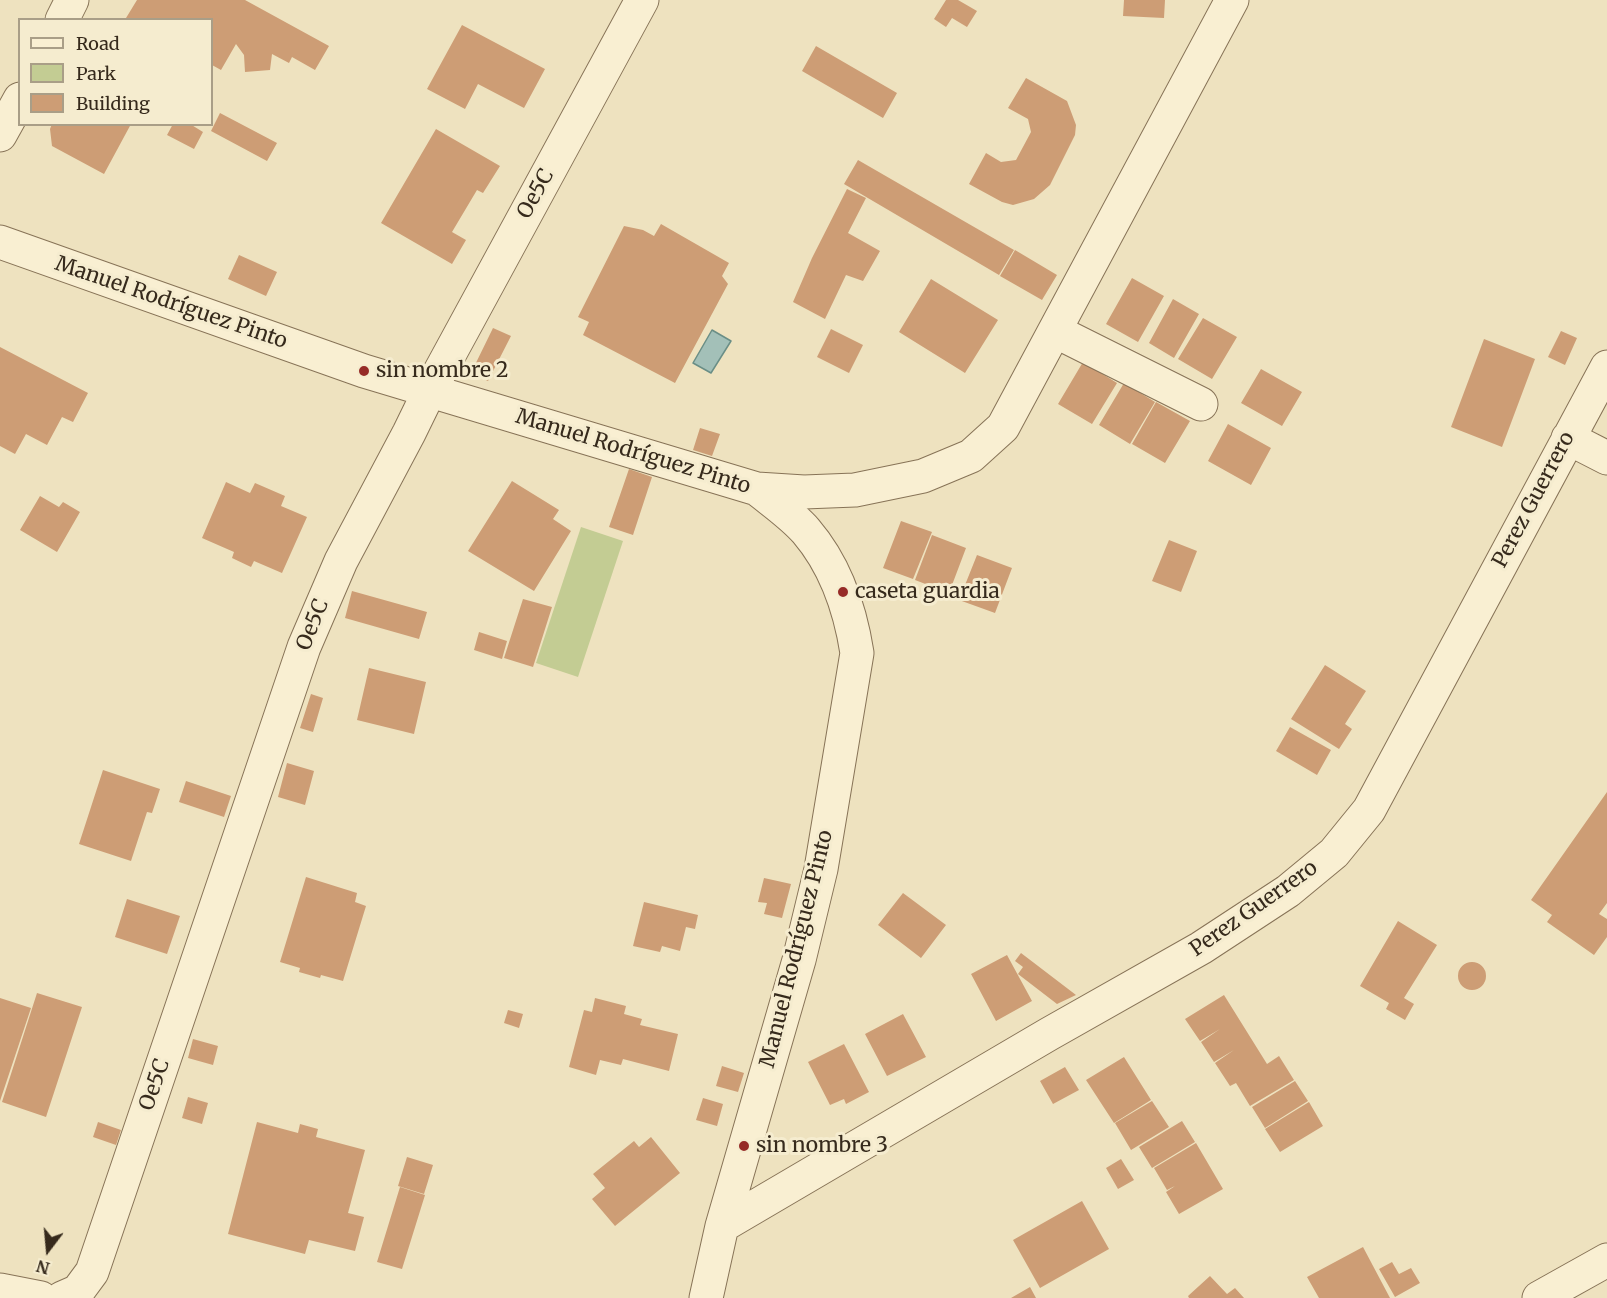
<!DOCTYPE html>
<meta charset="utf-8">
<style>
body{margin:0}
#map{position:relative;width:1607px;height:1298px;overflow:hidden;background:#eee2bf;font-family:Merriweather,serif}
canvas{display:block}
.legend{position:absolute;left:18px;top:18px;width:195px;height:108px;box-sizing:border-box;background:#f5eccf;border:2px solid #a99e87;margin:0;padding:8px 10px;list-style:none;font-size:18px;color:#362a1c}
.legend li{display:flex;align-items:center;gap:12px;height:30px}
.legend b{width:30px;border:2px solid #a99e87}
.north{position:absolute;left:18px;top:1220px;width:60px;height:60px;-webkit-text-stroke:4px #f5eccf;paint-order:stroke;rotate:196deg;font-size:16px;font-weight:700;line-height:24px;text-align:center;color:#362a1c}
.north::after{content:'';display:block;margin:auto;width:21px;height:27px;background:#362a1c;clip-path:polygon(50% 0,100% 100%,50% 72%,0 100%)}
</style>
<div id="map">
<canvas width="1607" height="1298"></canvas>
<ul class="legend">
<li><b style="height:8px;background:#f9efd2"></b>Road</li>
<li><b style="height:16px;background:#c3cc93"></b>Park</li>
<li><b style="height:16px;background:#cd9d75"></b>Building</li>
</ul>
<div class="north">N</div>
</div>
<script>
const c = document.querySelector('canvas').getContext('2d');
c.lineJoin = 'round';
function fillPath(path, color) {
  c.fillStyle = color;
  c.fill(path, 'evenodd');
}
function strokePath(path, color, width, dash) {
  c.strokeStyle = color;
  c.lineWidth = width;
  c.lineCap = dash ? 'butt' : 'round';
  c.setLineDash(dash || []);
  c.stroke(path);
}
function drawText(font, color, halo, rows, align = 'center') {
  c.font = font + ' Merriweather,serif';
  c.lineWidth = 6;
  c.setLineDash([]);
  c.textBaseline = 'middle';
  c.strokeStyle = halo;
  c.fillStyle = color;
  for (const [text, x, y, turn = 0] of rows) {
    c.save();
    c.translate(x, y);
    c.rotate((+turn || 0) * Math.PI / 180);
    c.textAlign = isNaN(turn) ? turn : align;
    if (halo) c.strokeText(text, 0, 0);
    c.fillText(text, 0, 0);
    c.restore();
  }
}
fillPath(new Path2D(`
 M 581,527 L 623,541 L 578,677 L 536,663 Z`), '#c3cc93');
const water = new Path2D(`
 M 712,330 L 731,341 L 711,373 L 693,363 Z`);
fillPath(water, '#a3c0b8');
strokePath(water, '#6a8e86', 1.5);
fillPath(new Path2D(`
 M 137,0 L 245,0 L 329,46 L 315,70 L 292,57 L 289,63 L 272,54 L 270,70 L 245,72 L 244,55 L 236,44 L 221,70 L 212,65 L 212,20 L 128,20 L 126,18 Z
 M 946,0 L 958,0 L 977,11 L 967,27 L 952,18 L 946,27 L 934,19 Z
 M 1124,0 L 1165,0 L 1164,18 L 1123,16 Z
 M 462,25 L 545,69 L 524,108 L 478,84 L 465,109 L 427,89 Z
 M 816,46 L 897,93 L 883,118 L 802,71 Z
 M 1026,78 L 1067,101 L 1076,125 L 1075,135 L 1050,185 L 1034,199 L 1013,205 L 1002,202 L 969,184 L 986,153 L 1001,162 L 1016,160 L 1031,132 L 1028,119 L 1008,108 Z
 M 220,113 L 277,143 L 267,161 L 211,131 Z
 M 52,124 L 131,124 L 104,174 L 52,146 L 50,129 Z
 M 173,124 L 190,124 L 203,132 L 194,149 L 167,135 Z
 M 436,129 L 500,166 L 483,193 L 477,190 L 452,232 L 466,240 L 452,264 L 381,223 Z
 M 858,160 L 1014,250 L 999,275 L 844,184 Z
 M 847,189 L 866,198 L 848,233 L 880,251 L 863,281 L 846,275 L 825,319 L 793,302 L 812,258 Z
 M 661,224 L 729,263 L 722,276 L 728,284 L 675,383 L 583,335 L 589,322 L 578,317 L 624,226 L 643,230 L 654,236 Z
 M 1015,250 L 1057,275 L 1042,300 L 1000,276 Z
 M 239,255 L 277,272 L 266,296 L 228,279 Z
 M 1132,278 L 1164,296 L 1138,342 L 1106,324 Z
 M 931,279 L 998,320 L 965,373 L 899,332 Z
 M 1173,299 L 1199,314 L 1174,358 L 1149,343 Z
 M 1203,318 L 1237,337 L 1212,379 L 1178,359 Z
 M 493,328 L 511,336 L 488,381 L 471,373 Z
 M 831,329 L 863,345 L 849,373 L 817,357 Z
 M 1561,331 L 1577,338 L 1565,365 L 1548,357 Z
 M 1484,339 L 1535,359 L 1502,447 L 1451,427 Z
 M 0,347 L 88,393 L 73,422 L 62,417 L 47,445 L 26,434 L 15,454 L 0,446 Z
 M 1083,362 L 1117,383 L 1092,424 L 1058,404 Z
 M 1261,369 L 1302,392 L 1282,426 L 1241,403 Z
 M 1124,383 L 1155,402 L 1130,444 L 1099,425 Z
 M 1156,402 L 1190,421 L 1165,463 L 1132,444 Z
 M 1228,424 L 1271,448 L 1251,485 L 1208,461 Z
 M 700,428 L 720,434 L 712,456 L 693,450 Z
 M 629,469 L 652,477 L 633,535 L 609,527 Z
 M 512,481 L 559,510 L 553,519 L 571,531 L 534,591 L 468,551 Z
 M 226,482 L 250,493 L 255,483 L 285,496 L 281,506 L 307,517 L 282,573 L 254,561 L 251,567 L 232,558 L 234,552 L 202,538 Z
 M 40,496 L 59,507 L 63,502 L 80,512 L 57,552 L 20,530 Z
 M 901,521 L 932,532 L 913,579 L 883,568 Z
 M 932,535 L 966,548 L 949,593 L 915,580 Z
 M 1169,540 L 1197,551 L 1181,592 L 1152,581 Z
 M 977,555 L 1012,568 L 995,613 L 959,600 Z
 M 352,591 L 427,612 L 419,639 L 345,618 Z
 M 523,599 L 552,607 L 533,667 L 504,658 Z
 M 479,632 L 507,641 L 502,659 L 474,650 Z
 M 1325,665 L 1366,691 L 1345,724 L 1352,729 L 1339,749 L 1291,719 Z
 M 369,668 L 426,682 L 414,734 L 357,720 Z
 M 311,694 L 323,698 L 313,732 L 300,728 Z
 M 1290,727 L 1331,750 L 1317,775 L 1276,751 Z
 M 287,763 L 314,771 L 305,805 L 278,797 Z
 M 103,770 L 160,789 L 152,813 L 147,812 L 131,861 L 79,844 Z
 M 186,781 L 231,796 L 224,817 L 179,802 Z
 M 1607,792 L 1607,903 L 1599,914 L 1607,919 L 1607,937 L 1594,955 L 1547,922 L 1552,915 L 1531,900 Z
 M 306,877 L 357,893 L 355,902 L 366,906 L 343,981 L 321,975 L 320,978 L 299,972 L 300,968 L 280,962 Z
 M 764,878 L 791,884 L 782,918 L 764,914 L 767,903 L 758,902 Z
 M 903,893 L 946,925 L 921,958 L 878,925 Z
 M 127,899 L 180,916 L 167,954 L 115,937 Z
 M 644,902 L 698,915 L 695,929 L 686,927 L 680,951 L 662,946 L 660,952 L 633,946 Z
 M 1398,921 L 1437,945 L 1404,998 L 1414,1004 L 1405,1020 L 1386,1009 L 1389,1003 L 1360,986 Z
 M 1021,953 L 1076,995 L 1057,1004 L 1018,974 L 1023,967 L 1015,961 Z
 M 1007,955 L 1032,1001 L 996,1021 L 971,974 Z
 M1458 976a14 14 0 1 1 28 0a14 14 0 1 1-28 0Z
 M 37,993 L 82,1007 L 46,1117 L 2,1102 Z
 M 1224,995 L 1267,1064 L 1279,1056 L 1294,1080 L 1250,1106 L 1236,1083 L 1230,1086 L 1215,1063 L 1234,1050 L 1214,1062 L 1201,1042 L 1220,1029 L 1200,1041 L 1185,1019 Z
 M 0,998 L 31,1008 L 0,1101 Z
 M 595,998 L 626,1006 L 624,1014 L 642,1019 L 640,1025 L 678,1034 L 669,1071 L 623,1059 L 621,1065 L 600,1060 L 596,1075 L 569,1067 L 584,1010 L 592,1012 Z
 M 508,1010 L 523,1014 L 519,1028 L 504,1023 Z
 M 903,1014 L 926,1057 L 887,1076 L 865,1034 Z
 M 193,1039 L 218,1046 L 213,1065 L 188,1058 Z
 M 844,1044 L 869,1092 L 846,1104 L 844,1099 L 830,1105 L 808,1062 Z
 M 1124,1057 L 1151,1100 L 1114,1123 L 1086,1080 Z
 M 722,1066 L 744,1073 L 738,1092 L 716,1086 Z
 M 1065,1067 L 1079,1090 L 1053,1104 L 1040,1081 Z
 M 1295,1081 L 1308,1101 L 1265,1128 L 1252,1107 Z
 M 188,1097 L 208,1103 L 202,1124 L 182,1118 Z
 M 703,1098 L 723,1104 L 717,1126 L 696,1120 Z
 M 1152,1101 L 1169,1127 L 1131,1150 L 1115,1123 Z
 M 1309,1102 L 1323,1126 L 1280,1152 L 1265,1129 Z
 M 1182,1121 L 1195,1142 L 1152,1168 L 1139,1147 Z
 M 98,1122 L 121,1130 L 116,1145 L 93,1137 Z
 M 257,1122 L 298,1133 L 300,1124 L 318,1129 L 316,1137 L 365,1150 L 348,1213 L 364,1217 L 355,1251 L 309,1240 L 305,1254 L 228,1234 Z
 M 651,1137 L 680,1173 L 615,1226 L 592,1199 L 605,1188 L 593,1174 L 634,1141 L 639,1147 Z
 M 1196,1143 L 1223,1189 L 1179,1214 L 1166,1192 L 1175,1186 L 1167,1190 L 1154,1168 Z
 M 407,1157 L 433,1165 L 424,1194 L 398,1186 Z
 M 1121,1159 L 1134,1180 L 1118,1189 L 1106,1168 Z
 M 400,1187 L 425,1195 L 402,1269 L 377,1262 Z
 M 1082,1201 L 1109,1249 L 1040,1288 L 1013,1240 Z
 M 1363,1247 L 1390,1298 L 1319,1298 L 1307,1277 Z
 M 1392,1262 L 1399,1274 L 1411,1268 L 1420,1283 L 1395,1297 L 1379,1269 Z
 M 1210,1276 L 1227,1294 L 1235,1288 L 1244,1298 L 1189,1298 L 1188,1296 Z
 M 1030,1287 L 1036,1298 L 1011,1298 Z`), '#cd9d75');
const minor = new Path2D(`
 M 62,20 L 72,0
 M 0,135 L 20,99
 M 0,242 L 364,371 L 757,489 C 773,502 792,515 806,531 C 836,566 850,608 857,653 L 821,869 L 799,960 L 722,1226 L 706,1298
 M 1055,331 L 1201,404
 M 1568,438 L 1607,458
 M 757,489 L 804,492 L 855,490 L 923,476 L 971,456 L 1003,427 L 1232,0
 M 722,1226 L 1049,1034 L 1201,948 L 1288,891 L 1334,853 L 1369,810 L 1607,367
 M 0,1290 L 41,1298
 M 62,1298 L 78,1291 L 92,1272 L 304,647 L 341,561 L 409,433 L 430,390 L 642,0
 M 1539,1298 L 1607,1260`);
strokePath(minor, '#877357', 35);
strokePath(minor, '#f9efd2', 33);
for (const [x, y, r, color] of [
 [364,371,6,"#962b27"],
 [843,592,6,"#962b27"],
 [744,1146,6,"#962b27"]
]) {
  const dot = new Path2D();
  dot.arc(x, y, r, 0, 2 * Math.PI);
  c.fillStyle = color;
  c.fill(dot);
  strokePath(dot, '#f5eccf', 2);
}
drawText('21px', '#362a1c', '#f5eccf', [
 ["Oe5C",536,194,-61],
 ["Manuel Rodríguez Pinto",171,303,19],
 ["Manuel Rodríguez Pinto",633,452,17],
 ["Perez Guerrero",1534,500,-62],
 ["Oe5C",313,625,-68],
 ["Perez Guerrero",1254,909,-35],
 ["Manuel Rodríguez Pinto",797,949,-76],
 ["Oe5C",155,1085,-71]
]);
drawText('21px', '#362a1c', '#f5eccf', [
 ["sin nombre 2",376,371],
 ["caseta guardia",855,592],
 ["sin nombre 3",756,1146]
], 'left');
</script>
